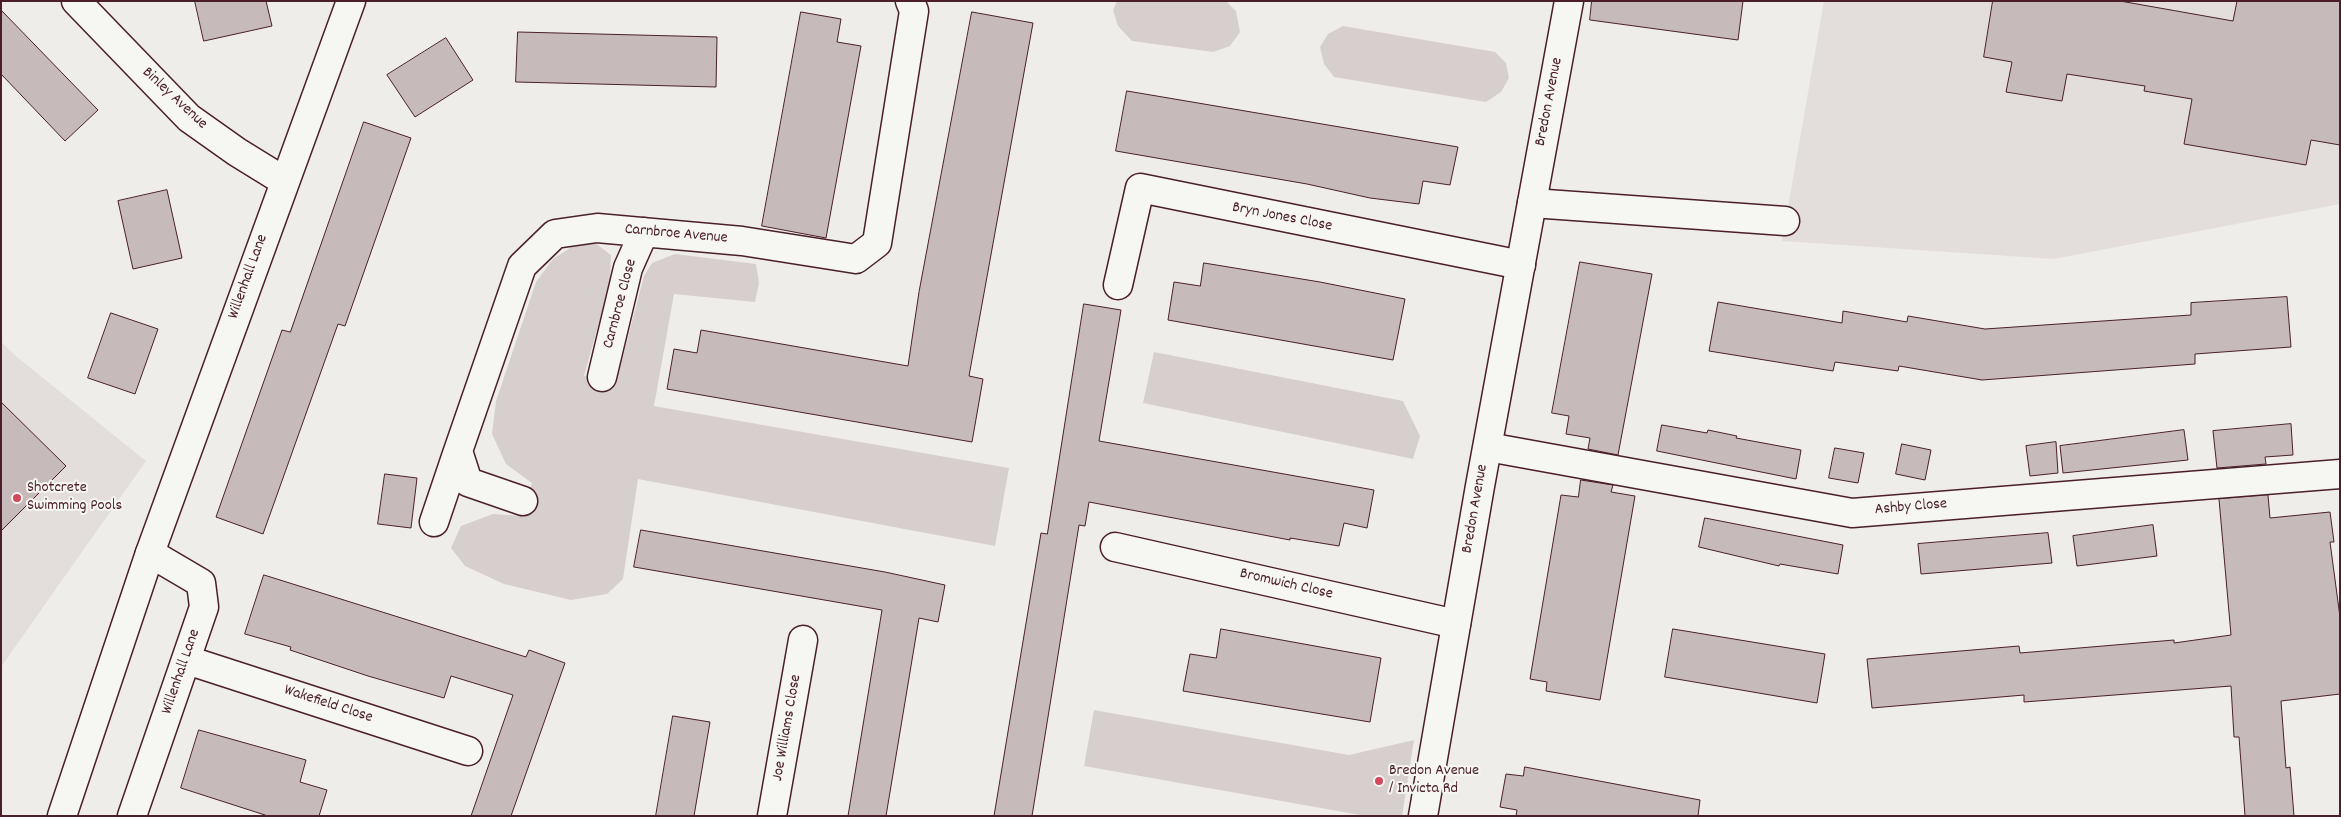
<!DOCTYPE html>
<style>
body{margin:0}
#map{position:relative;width:2341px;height:817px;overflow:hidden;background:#efedea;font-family:Dekko,sans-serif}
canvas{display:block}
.frame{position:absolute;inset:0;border:2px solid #4a1f2b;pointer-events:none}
</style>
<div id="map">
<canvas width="2341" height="817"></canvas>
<div class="frame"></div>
</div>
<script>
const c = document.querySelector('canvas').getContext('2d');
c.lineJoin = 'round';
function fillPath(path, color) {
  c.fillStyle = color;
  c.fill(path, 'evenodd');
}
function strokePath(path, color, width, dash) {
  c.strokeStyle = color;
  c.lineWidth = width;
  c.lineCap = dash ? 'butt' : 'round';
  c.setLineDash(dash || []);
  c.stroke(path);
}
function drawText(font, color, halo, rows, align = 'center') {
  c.font = font + ' Dekko,sans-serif';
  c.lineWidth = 4;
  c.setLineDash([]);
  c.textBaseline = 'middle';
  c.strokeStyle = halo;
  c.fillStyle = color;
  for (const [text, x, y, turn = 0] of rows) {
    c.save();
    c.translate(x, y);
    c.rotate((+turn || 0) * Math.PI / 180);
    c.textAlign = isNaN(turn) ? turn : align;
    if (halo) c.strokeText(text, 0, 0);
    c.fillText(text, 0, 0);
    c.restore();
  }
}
fillPath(new Path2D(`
 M 1824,1 L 2340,1 L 2340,204 L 2054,259 L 1782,241 Z
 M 1,342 L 17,357 L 146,461 L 1,667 Z`), '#e3dedc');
fillPath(new Path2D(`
 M 1117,1 L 1226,1 L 1236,11 L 1240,32 L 1230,46 L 1213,52 L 1132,41 L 1118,26 L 1113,10 Z
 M 1343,26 L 1495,52 L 1506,63 L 1509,78 L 1501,92 L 1486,102 L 1334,77 L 1324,64 L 1320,47 L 1328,34 Z
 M 595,243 L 611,255 L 610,283 L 584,376 L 616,383 L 644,276 L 652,263 L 675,254 L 756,264 L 759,283 L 755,302 L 674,294 L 654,406 L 1009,468 L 995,546 L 638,479 L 623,579 L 607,594 L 571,600 L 504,584 L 465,566 L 451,548 L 461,526 L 493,514 L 524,516 L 532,483 L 506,464 L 492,434 L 496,401 L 536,282 L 553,259 L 573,246 Z
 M 1154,352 L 1403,401 L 1420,436 L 1413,459 L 1143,403 Z
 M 1094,710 L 1349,755 L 1414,740 L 1402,816 L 1366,816 L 1084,766 Z`), '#d7cfce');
const building = new Path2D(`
 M 195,1 L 266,1 L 272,26 L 204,41 Z
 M 1592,1 L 1743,1 L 1738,40 L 1590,20 Z
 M 1993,1 L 2120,1 L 2233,21 L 2237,1 L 2340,1 L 2340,145 L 2311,140 L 2306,165 L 2184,144 L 2192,99 L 2144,91 L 2145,86 L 2067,74 L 2062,101 L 2006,92 L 2012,62 L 1984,57 Z
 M 1,10 L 98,110 L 65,141 L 1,74 Z
 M 801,12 L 841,19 L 837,42 L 861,46 L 826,238 L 762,226 Z
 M 972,12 L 1033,23 L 969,376 L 983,379 L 972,442 L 667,389 L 674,349 L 697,353 L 701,330 L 908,366 L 919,292 Z
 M 518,32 L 717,37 L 716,87 L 516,82 Z
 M 446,38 L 473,80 L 415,117 L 387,75 Z
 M 1127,91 L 1458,147 L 1450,185 L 1423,181 L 1419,204 L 1370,198 L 1307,184 L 1116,151 Z
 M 364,122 L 411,138 L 345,326 L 338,324 L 263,534 L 216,517 L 282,330 L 290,332 Z
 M 167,190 L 182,258 L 133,269 L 118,201 Z
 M 1580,262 L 1652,274 L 1618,455 L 1588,449 L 1590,438 L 1566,434 L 1569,416 L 1552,413 Z
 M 1204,263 L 1320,282 L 1405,299 L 1393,360 L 1168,320 L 1174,282 L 1200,286 Z
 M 2287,297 L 2291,347 L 2195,354 L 2195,364 L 1982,380 L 1899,366 L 1898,371 L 1835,362 L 1833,371 L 1709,351 L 1718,302 L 1842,323 L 1843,311 L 1907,322 L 1908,316 L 1985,329 L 2191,315 L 2191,303 Z
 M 1084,304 L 1121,310 L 1099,441 L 1374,490 L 1367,528 L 1344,523 L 1339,546 L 1290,538 L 1290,540 L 1089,502 L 1085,526 L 1079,525 L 1032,816 L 994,816 L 1041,533 L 1047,534 Z
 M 111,313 L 158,329 L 135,394 L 88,378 Z
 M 1,402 L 66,466 L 1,531 Z
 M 2291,424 L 2293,455 L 2265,457 L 2266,464 L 2217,468 L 2213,431 Z
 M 1662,425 L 1707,433 L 1708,430 L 1737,436 L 1736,438 L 1801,450 L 1796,479 L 1657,451 Z
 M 2184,430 L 2188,460 L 2063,473 L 2060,446 Z
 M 2056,442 L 2058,473 L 2030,476 L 2026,446 Z
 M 1902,444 L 1931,450 L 1925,480 L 1896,474 Z
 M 1835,448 L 1864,453 L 1858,483 L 1829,478 Z
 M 385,474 L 417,478 L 411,528 L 378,524 Z
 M 1581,480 L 1613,485 L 1611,492 L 1635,496 L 1600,700 L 1546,691 L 1547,682 L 1530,679 L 1561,495 L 1578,497 Z
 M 2268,495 L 2270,518 L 2330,512 L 2334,542 L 2330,542 L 2340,617 L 2340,694 L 2281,701 L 2286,768 L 2290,767 L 2294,816 L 2245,816 L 2239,737 L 2234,737 L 2231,686 L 2024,702 L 2024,695 L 1872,708 L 1867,659 L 2019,646 L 2020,653 L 2174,640 L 2174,643 L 2231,635 L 2219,499 Z
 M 1705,518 L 1843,545 L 1838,574 L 1780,564 L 1779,566 L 1699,547 Z
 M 2153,525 L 2157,556 L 2077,566 L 2073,536 Z
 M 641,530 L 885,572 L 945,585 L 938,622 L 919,618 L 886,816 L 848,816 L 882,610 L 634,567 Z
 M 2048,533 L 2052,563 L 1921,574 L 1918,544 Z
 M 264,575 L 526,657 L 529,650 L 565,663 L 511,816 L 471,816 L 513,695 L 451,676 L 444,698 L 368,676 L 290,650 L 291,647 L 245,634 Z
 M 1221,629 L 1381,658 L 1370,722 L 1183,691 L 1190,654 L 1216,658 Z
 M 1673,629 L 1825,654 L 1817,703 L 1665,677 Z
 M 673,716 L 710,722 L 694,816 L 656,816 Z
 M 199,730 L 306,760 L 300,782 L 327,790 L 319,816 L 268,816 L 181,788 Z
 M 1525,767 L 1700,800 L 1698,816 L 1516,816 L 1517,810 L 1500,807 L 1506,774 L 1523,776 Z`);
fillPath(building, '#c6babb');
strokePath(building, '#4a1f2b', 1);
const street = new Path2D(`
 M 76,1 L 189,118 L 237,152 L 284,181
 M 1532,203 L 1785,221
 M 1118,285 L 1140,188 L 1521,265
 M 602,377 L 628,268 L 644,232
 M 1488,447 L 1852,513 L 2340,474
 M 523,501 L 468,482 L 458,451 L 522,266 L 555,234 L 597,228 L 742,241 L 856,259 L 877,243 L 914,11 L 910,1
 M 434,522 L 458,451
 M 1115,547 L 1456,624
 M 187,660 L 468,751
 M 132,816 L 204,607 L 201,583 L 150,553
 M 772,816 L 803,640`);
const secondary = new Path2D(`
 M 62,816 L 150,553 L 351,1
 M 1423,816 L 1480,486 L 1569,1`);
strokePath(street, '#4a1f2b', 31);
strokePath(secondary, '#4a1f2b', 31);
strokePath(street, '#f6f6f2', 28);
strokePath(secondary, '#f6f6f2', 28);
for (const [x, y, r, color] of [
 [17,498,5,"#d1495b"],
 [1379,781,5,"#d1495b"]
]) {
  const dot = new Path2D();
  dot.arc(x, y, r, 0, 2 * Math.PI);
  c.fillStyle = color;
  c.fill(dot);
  strokePath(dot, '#f6f6f2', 2);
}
drawText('16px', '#4a1f2b', '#f6f6f2', [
 ["Binley Avenue",174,99,43],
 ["Bredon Avenue",1550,102,-79],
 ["Bryn Jones Close",1282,218,11],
 ["Carnbroe Avenue",676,235,5],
 ["Willenhall Lane",249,277,-70],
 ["Carnbroe Close",621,304,-75],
 ["Ashby Close",1911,508,-5],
 ["Bredon Avenue",1476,509,-80],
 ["Bromwich Close",1286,585,13],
 ["Willenhall Lane",182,672,-71],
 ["Wakefield Close",328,705,18],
 ["Joe Williams Close",788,728,-80]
]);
drawText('16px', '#4a1f2b', '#f6f6f2', [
 ["Shotcrete",27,489],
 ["Swimming Pools",27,507],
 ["Bredon Avenue",1389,772],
 ["/ Invicta Rd",1389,790]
], 'left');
</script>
